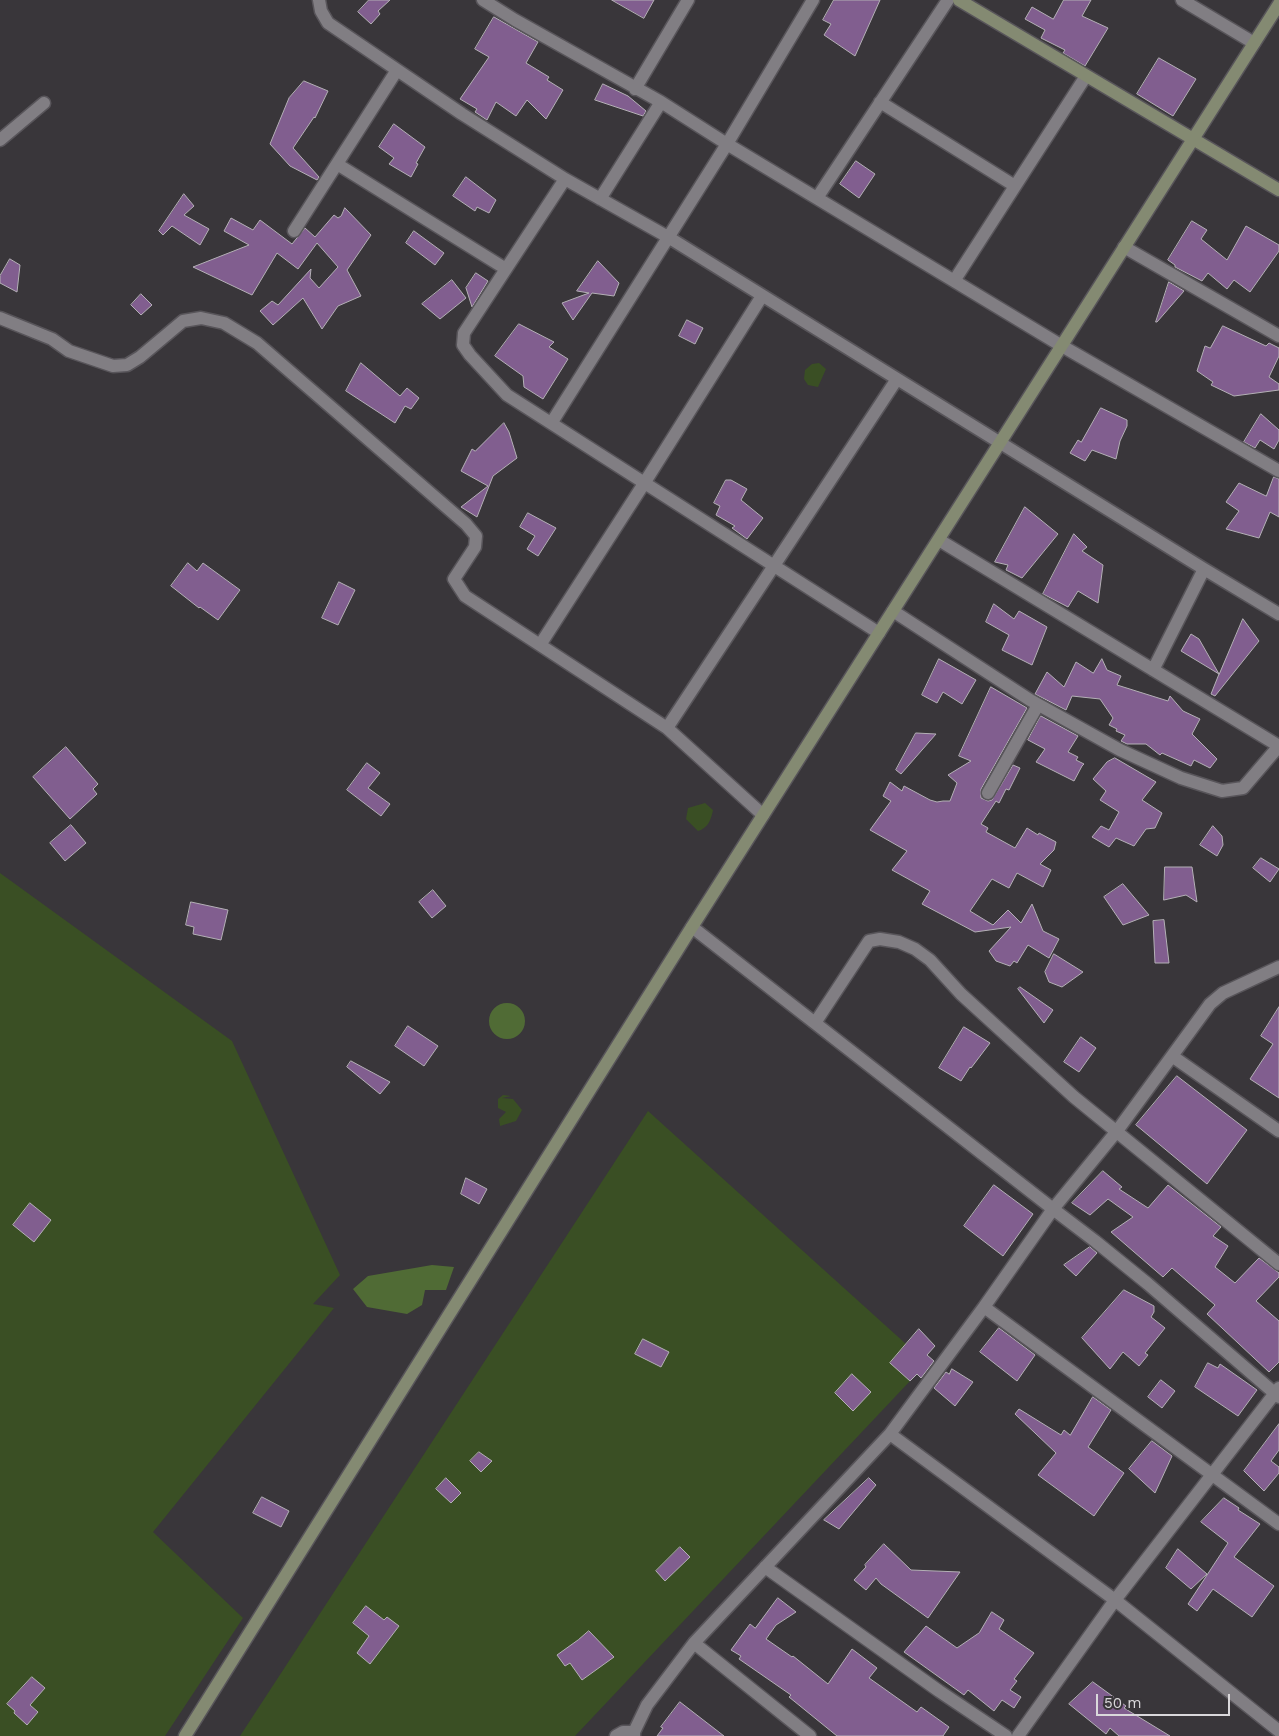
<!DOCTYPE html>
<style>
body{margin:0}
#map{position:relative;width:1279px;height:1736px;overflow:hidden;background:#39363a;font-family:"Work Sans",sans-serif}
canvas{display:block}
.scale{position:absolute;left:1096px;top:1694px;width:134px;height:22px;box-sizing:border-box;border:2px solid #dad8db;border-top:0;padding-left:6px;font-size:15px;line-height:18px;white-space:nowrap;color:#dad8db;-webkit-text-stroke:4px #39363a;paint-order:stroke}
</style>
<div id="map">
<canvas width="1279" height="1736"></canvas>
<div class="scale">50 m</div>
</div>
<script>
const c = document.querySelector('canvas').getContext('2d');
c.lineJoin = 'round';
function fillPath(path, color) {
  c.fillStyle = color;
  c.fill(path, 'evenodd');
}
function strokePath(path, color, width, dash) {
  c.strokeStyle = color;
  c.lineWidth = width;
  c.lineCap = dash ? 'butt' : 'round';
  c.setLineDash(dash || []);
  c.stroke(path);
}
fillPath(new Path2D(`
 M 819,363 L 826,369 L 818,387 L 808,385 L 804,379 L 805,370 L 812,364 Z
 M 705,803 L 713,810 C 711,820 708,828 698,831 L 686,819 L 688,808 Z
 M 0,873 L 232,1041 L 340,1275 L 313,1304 L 334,1308 L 153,1532 L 243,1618 L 165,1736 L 0,1736 Z
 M 503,1095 L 511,1096 L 502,1098 L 513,1099 L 522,1110 L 516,1121 L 500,1126 L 499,1119 L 506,1112 L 498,1108 L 498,1099 Z
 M 648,1111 L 927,1363 L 575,1736 L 240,1736 Z`), '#3a4f24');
fillPath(new Path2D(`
 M489 1021a18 18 0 1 1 36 0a18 18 0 1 1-36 0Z
 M 432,1265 L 454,1267 L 446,1290 L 425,1290 L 422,1305 L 407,1314 L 367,1307 L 353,1289 L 368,1276 Z`), '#506b35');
const building = new Path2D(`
 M 369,0 L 390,0 L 378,11 L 380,14 L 371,24 L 358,12 Z
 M 612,0 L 654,0 L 644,18 Z
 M 834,0 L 880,0 L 855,56 L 824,35 L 831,24 L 823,20 Z
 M 1064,0 L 1091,0 L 1082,16 L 1108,28 L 1085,66 L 1063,53 L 1065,50 L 1041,38 L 1045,30 L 1025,19 L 1032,7 L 1053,19 Z
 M 494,17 L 538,42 L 526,63 L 549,77 L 547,80 L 563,90 L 546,119 L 527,100 L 516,116 L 496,102 L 487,120 L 475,112 L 477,109 L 460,99 L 489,57 L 475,49 Z
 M 1159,58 L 1196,79 L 1173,116 L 1137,94 Z
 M 304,81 L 328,91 L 315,118 L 314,117 L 293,148 L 319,177 L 317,180 L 290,166 L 270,144 L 289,98 Z
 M 603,84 L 628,96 L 646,111 L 643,116 L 595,100 Z
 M 394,124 L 425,147 L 416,163 L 418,164 L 411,177 L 389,164 L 394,158 L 379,147 Z
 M 856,161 L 875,174 L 859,198 L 840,184 Z
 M 466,177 L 496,200 L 489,213 L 477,207 L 475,211 L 453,196 Z
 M 184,194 L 194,206 L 184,215 L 209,229 L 200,245 L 172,226 L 163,235 L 159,231 Z
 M 345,208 L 371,235 L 347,270 L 361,296 L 338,306 L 322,329 L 303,298 L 273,325 L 260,311 L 272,301 L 278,305 L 311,269 L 310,278 L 319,288 L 338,267 L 317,243 L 298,269 L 277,253 L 252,295 L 193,267 L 249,245 L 224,231 L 231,218 L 253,230 L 260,220 L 292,244 L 305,228 L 315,237 L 334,215 L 338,218 L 341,216 Z
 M 1192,221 L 1207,230 L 1201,239 L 1227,260 L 1246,226 L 1279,245 L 1279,251 L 1250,292 L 1234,280 L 1227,289 L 1208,273 L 1202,281 L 1175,267 L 1175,265 L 1168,260 Z
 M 414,231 L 444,253 L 435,265 L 406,243 Z
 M 10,259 L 20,265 L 17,292 L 0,283 L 0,276 Z
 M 598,261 L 619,283 L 614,296 L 592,293 L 573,320 L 562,303 L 589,293 L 577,291 Z
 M 476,273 L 488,281 L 472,307 L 466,288 Z
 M 452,280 L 466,298 L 440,319 L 422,304 Z
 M 1169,282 L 1184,291 L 1157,322 L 1156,322 Z
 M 141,294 L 152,305 L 141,315 L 131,305 Z
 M 687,320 L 703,328 L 695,344 L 679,336 Z
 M 519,324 L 554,342 L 549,347 L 568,359 L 543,399 L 524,387 L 523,376 L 495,356 Z
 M 1223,326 L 1266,346 L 1269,343 L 1279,348 L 1279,356 L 1269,377 L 1279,384 L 1279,390 L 1234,396 L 1211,385 L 1213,382 L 1197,371 L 1205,346 L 1210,348 Z
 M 361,363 L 400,396 L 407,388 L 419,398 L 411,409 L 405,406 L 395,423 L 346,391 Z
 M 1101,408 L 1127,420 L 1127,426 L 1120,441 L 1116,459 L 1092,450 L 1085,461 L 1070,453 L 1078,440 L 1081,442 Z
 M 1261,414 L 1279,430 L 1279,440 L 1274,449 L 1260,440 L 1255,448 L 1244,442 Z
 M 504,423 L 509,432 L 517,458 L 493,476 L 477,517 L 461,507 L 488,486 L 461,471 L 472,449 L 475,451 Z
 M 1274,477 L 1279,479 L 1279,517 L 1270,512 L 1259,538 L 1226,529 L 1239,511 L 1226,502 L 1239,483 L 1266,496 Z
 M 726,480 L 731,480 L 747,489 L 741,500 L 763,518 L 747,539 L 732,528 L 735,526 L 716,515 L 720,506 L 714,503 Z
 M 1025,507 L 1058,534 L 1022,578 L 1006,570 L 1008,565 L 995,562 Z
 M 528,513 L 556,528 L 538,556 L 527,549 L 535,536 L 520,527 Z
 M 1074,534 L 1087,547 L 1082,551 L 1103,565 L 1098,603 L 1078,591 L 1068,607 L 1043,594 Z
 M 188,563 L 197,571 L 203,563 L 240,590 L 218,620 L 200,607 L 199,608 L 171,586 Z
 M 339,582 L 355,590 L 338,625 L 322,618 Z
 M 994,604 L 1014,619 L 1019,611 L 1047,627 L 1032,665 L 1002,650 L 1009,635 L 986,622 Z
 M 1243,619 L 1259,641 L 1215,696 L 1211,694 L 1219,674 L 1181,651 L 1191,634 L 1199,639 L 1219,674 Z
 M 939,659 L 976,680 L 962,704 L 943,692 L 937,703 L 922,695 Z
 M 1102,659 L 1107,670 L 1121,676 L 1117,685 L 1168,701 L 1170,696 L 1183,711 L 1200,719 L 1192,734 L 1217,759 L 1210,768 L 1194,760 L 1191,766 L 1162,753 L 1160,755 L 1146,744 L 1127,744 L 1121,741 L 1125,735 L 1116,731 L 1117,729 L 1109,725 L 1113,718 L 1100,699 L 1072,696 L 1066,710 L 1035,694 L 1047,672 L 1064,687 L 1076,662 L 1093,673 Z
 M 991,687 L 1027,708 L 981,789 L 981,798 L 988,801 L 992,800 L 1013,765 L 1020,768 L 1009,790 L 1006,789 L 999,803 L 996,801 L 981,824 L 988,828 L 986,832 L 1015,848 L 1027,828 L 1038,835 L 1039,833 L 1056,842 L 1054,850 L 1040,864 L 1051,870 L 1043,887 L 1017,873 L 1009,888 L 992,879 L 970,911 L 993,925 L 1008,910 L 1021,923 L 1032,904 L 1043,931 L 1059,939 L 1049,958 L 1028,945 L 1017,963 L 1014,961 L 1010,966 L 996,961 L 989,951 L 1011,927 L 975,932 L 922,904 L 930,891 L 892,870 L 907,851 L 870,830 L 891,801 L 883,796 L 890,782 L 902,791 L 904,786 L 930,800 L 937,802 L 943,801 L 950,801 L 957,783 L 948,775 L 971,761 L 959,756 Z
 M 1041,716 L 1078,736 L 1068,752 L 1078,757 L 1076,760 L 1084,764 L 1082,766 L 1074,781 L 1036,762 L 1045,749 L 1028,740 Z
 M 916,733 L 936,734 L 901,774 L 896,770 Z
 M 66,747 L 98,784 L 93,789 L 97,794 L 70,819 L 33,777 Z
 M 1115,758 L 1156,782 L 1142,800 L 1162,813 L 1155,828 L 1146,829 L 1134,846 L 1116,838 L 1109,847 L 1092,837 L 1101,826 L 1109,830 L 1119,812 L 1100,800 L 1106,791 L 1093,779 L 1107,762 Z
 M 367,763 L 380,773 L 368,788 L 390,804 L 381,816 L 347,790 Z
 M 71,825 L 86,843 L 65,861 L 50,843 Z
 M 1213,826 L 1222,836 L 1223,845 L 1217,856 L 1200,845 Z
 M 1261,858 L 1279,869 L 1270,882 L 1253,868 Z
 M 1165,867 L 1192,867 L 1197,902 L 1186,895 L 1164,900 Z
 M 1123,884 L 1149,915 L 1123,925 L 1104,897 Z
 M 433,890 L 446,906 L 432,918 L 419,902 Z
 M 191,902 L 228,910 L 221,940 L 193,934 L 194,927 L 186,925 Z
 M 1164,920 L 1169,963 L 1155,963 L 1153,921 Z
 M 1054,954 L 1083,972 L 1062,987 L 1049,982 L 1045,972 Z
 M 1020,987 L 1053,1010 L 1044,1023 L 1018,989 Z
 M 1279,1007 L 1279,1098 L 1250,1079 L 1273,1044 L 1261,1036 Z
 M 408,1026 L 438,1046 L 424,1066 L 395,1046 Z
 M 964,1027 L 990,1043 L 971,1068 L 970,1067 L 961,1081 L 939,1068 Z
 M 1081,1037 L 1096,1048 L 1079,1072 L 1064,1062 Z
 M 351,1061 L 390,1082 L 380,1094 L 347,1067 Z
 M 1177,1076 L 1247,1130 L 1207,1184 L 1136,1125 Z
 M 1103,1171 L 1122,1187 L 1119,1189 L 1148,1208 L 1168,1185 L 1221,1227 L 1213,1236 L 1228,1246 L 1215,1267 L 1235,1283 L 1259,1258 L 1279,1273 L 1279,1277 L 1256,1301 L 1279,1321 L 1279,1362 L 1269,1372 L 1207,1314 L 1215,1305 L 1172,1268 L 1163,1277 L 1111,1232 L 1133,1217 L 1108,1199 L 1090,1215 L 1072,1203 Z
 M 466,1178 L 487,1189 L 479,1204 L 461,1194 Z
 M 994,1185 L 1033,1214 L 1003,1256 L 964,1226 Z
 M 30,1203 L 51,1220 L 34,1242 L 13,1225 Z
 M 1090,1247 L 1097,1253 L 1076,1276 L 1064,1265 Z
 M 1124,1290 L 1154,1306 L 1154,1312 L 1151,1317 L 1165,1328 L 1145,1353 L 1148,1355 L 1139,1366 L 1123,1352 L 1110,1369 L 1082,1338 Z
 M 999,1328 L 1035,1355 L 1017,1381 L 980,1352 Z
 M 919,1329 L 935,1346 L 927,1355 L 934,1361 L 921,1378 L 917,1374 L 910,1381 L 890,1363 Z
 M 643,1339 L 669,1352 L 661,1367 L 635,1354 Z
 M 1208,1363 L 1218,1368 L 1220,1364 L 1257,1390 L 1238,1416 L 1195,1387 Z
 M 952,1369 L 973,1382 L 955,1406 L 934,1388 L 946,1372 L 949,1374 Z
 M 852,1374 L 871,1392 L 853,1411 L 835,1393 Z
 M 1161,1380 L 1175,1391 L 1162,1408 L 1148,1397 Z
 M 1093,1397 L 1111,1410 L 1088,1447 L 1124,1473 L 1094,1516 L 1038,1475 L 1056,1453 L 1015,1414 L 1019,1409 L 1061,1435 L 1064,1430 L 1070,1435 Z
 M 1279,1424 L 1279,1450 L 1271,1461 L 1279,1467 L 1279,1473 L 1264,1491 L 1244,1471 Z
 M 1152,1441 L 1172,1456 L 1155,1493 L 1129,1469 Z
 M 479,1452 L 492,1461 L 481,1472 L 470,1461 Z
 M 446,1478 L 461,1493 L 451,1503 L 436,1489 Z
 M 869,1478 L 876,1485 L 839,1529 L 824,1520 Z
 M 262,1497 L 289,1511 L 281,1527 L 253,1513 Z
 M 1224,1498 L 1239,1508 L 1238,1510 L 1260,1524 L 1234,1557 L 1274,1586 L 1252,1617 L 1213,1589 L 1197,1611 L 1188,1604 L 1228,1543 L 1201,1522 Z
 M 884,1544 L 911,1570 L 960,1572 L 928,1618 L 881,1584 L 876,1578 L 866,1590 L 854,1580 L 866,1567 L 865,1565 Z
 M 680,1547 L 690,1557 L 665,1581 L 656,1571 Z
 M 1178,1549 L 1207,1574 L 1191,1589 L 1166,1568 Z
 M 778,1598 L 796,1612 L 776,1625 L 766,1639 L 792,1657 L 793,1656 L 828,1684 L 852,1649 L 877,1668 L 869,1678 L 917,1712 L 921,1707 L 949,1727 L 943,1736 L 837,1736 L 789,1697 L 791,1695 L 739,1659 L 741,1656 L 731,1650 L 750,1624 L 755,1628 Z
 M 366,1606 L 384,1620 L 387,1617 L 399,1626 L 370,1664 L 357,1653 L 369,1636 L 353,1623 Z
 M 992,1612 L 1004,1620 L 999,1629 L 1034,1653 L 1014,1679 L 1017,1681 L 1010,1690 L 1021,1697 L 1014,1708 L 1002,1700 L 994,1711 L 968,1690 L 964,1695 L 904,1652 L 926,1626 L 957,1648 L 979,1633 Z
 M 589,1631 L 614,1657 L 582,1680 L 570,1663 L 565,1666 L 557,1655 L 578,1640 Z
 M 32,1677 L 45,1688 L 30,1705 L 38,1712 L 27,1725 L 14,1713 L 15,1711 L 7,1704 Z
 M 1093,1682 L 1126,1706 L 1124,1708 L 1170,1736 L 1119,1736 L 1110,1728 L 1106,1734 L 1069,1704 Z
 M 680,1702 L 724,1736 L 657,1736 L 663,1728 L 661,1727 Z`);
fillPath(building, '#815e8f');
strokePath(building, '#b4b0b6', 1);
const street = new Path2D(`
 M 319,0 L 321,11 L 328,23 L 462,114 L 565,179 L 668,237 L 1204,569 L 1279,614
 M 483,0 L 515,20 L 661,102 L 727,144 L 813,0
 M 1182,0 L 1254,43
 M 635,89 L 688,0
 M 880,102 L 1015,186
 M 0,140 L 44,103
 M 337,164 L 506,269
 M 565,179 L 464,333 L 463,345 L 470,355 L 507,395 L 879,633
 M 817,198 L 948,0
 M 600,199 L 661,102
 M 294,231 L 397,70
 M 1124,247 L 1279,336
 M 954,281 L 1086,76
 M 0,318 L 52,339 L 69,351 L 113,366 L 127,365 L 140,357 L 183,321 L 201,318 L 224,323 L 257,343 L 466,524 L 476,536 L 475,547 L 454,579 L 465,596 L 667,728 L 763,815
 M 552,422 L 727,144 L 1062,346 L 1279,471
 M 939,540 L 1279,746
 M 893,611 L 1030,700 L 1120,750 L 1181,778 L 1222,791 L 1243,788 L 1279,746
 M 540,645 L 645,482 L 762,296
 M 1153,670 L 1204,569
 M 667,728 L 897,379
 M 988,793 L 1038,705
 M 692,927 L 1053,1209 L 1095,1241 L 1148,1284 L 1279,1397
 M 815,1023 L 869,941 L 880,939 L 899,942 L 915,949 L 930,960 L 961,994 L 1074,1097 L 1279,1264
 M 1172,1056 L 1210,1004 L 1223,993 L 1279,967
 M 984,1307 L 1279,1524
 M 890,1434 L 1115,1600 L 1279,1731
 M 765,1567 L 939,1691 L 1006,1736
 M 694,1643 L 810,1736
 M 616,1736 L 623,1732 L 634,1732
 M 634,1736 L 634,1732 L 647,1705 L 694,1643 L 890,1434 L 984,1307 L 1053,1209 L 1117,1131 L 1172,1056 L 1279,1131
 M 1018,1736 L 1115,1600 L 1279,1388`);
const secondary = new Path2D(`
 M 959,0 L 1279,190
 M 185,1736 L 690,930 L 1279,4`);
strokePath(street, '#58555a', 15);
strokePath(secondary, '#58555a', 15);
strokePath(street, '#817e83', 12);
strokePath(secondary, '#848a72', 12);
</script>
